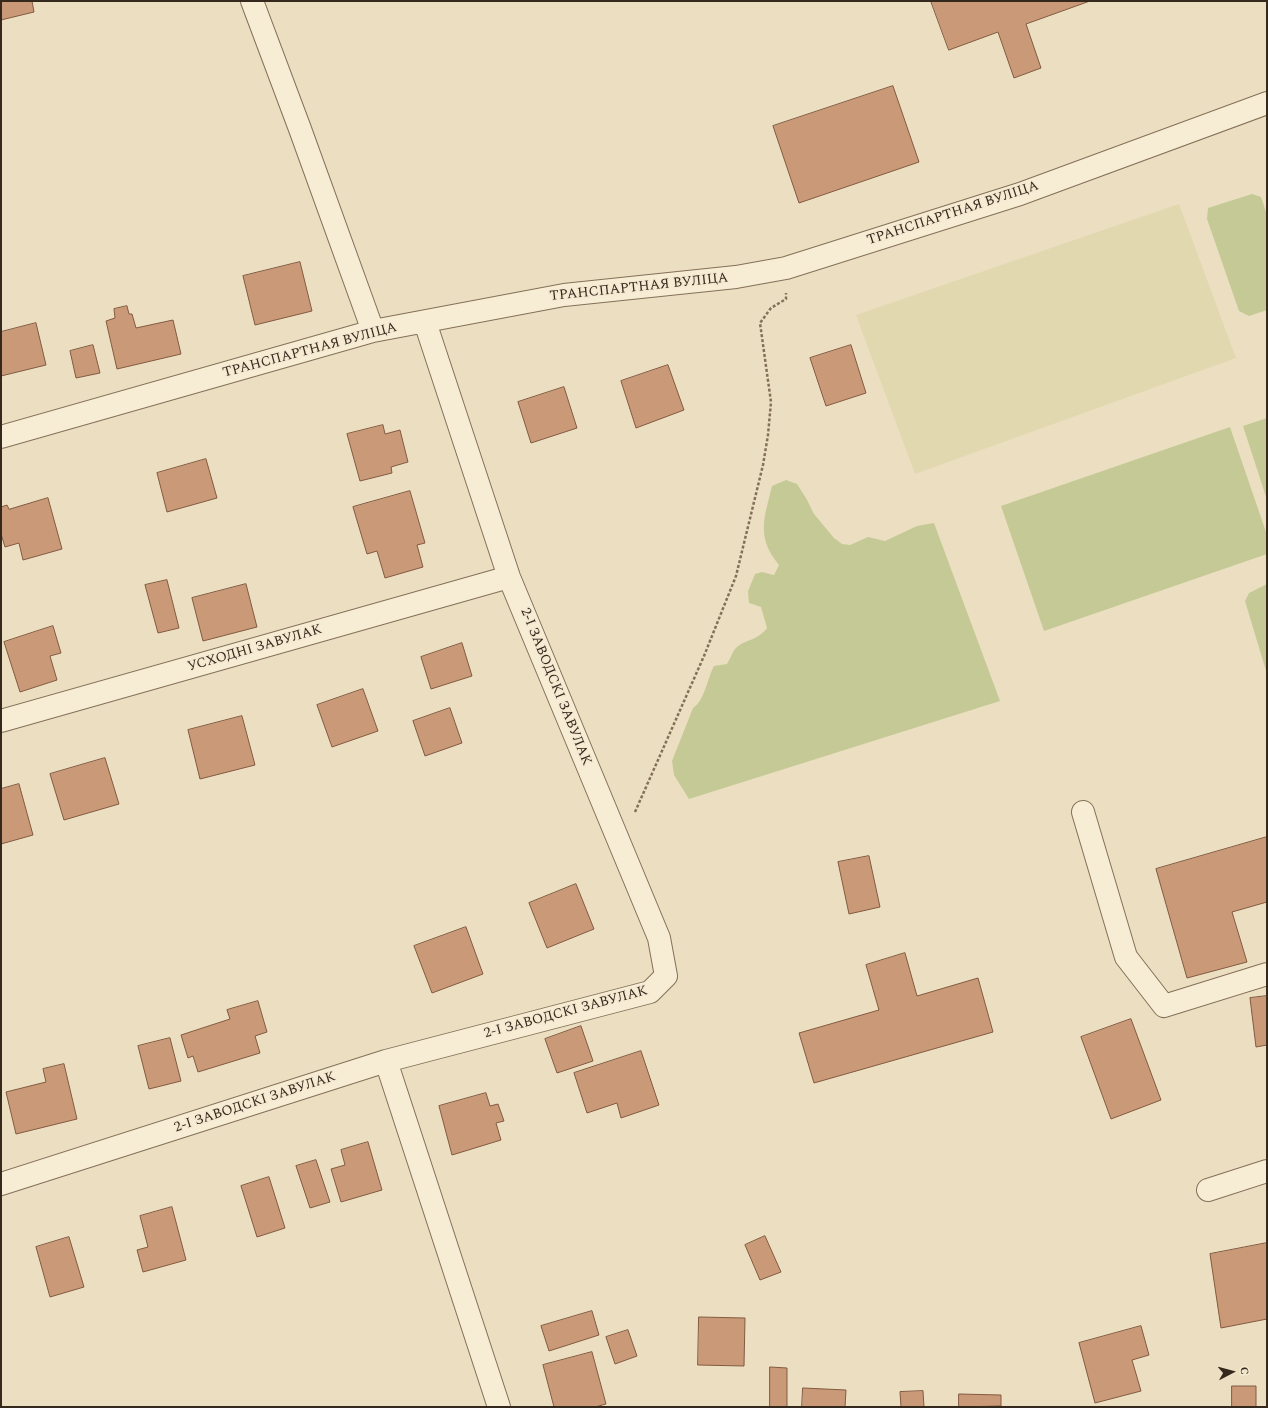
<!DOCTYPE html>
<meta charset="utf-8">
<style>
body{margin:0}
#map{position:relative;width:1268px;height:1408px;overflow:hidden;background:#ecdfc1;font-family:Spectral,serif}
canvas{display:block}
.frame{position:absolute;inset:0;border:2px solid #35281d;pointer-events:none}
.north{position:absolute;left:1212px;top:1352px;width:40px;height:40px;-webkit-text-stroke:3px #f4e9d0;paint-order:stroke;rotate:84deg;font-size:11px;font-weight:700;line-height:16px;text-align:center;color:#35281d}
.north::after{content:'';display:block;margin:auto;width:14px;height:18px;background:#35281d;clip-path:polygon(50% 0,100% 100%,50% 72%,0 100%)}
</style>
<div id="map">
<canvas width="1268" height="1408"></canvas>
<div class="frame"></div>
<div class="north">С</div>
</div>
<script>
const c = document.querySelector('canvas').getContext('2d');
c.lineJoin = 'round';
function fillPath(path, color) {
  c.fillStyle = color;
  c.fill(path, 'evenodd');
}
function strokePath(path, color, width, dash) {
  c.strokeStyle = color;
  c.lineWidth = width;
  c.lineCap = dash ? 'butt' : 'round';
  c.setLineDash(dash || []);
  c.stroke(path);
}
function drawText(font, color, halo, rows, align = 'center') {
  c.font = font + ' Spectral,serif';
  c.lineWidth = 3;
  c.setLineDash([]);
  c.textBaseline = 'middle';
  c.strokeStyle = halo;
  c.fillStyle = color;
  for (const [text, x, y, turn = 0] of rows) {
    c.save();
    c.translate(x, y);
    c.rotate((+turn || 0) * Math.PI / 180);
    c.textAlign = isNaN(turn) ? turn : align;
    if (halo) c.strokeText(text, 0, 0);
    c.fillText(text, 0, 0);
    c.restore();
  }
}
fillPath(new Path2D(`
 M 1179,204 L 1236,358 L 915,474 L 856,315 Z`), '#e1d8af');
fillPath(new Path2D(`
 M 1252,194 L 1261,197 L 1267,215 L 1267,310 L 1249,316 L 1239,311 L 1207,219 L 1208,208 Z
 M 1267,418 L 1267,500 L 1243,426 Z
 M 1230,427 L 1267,535 L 1267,554 L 1044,631 L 1001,506 Z
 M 786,480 L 797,484 L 806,498 L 814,514 L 834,538 L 842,544 L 850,545 L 868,537 L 885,541 L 917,526 L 934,523 L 1000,701 L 689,799 L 674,775 L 672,761 L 693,708 C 705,700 707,679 714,666 L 727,664 C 730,659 732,653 735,649 C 744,639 756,642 767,628 L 761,607 L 749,603 L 748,591 L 755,574 L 762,572 L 774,575 L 779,565 C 756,537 764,519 772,486 Z
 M 1267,584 L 1267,674 L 1245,601 L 1249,593 Z`), '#c4c996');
const building = new Path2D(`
 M 1,1 L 32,1 L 34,12 L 1,20 Z
 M 931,1 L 1090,1 L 1026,24 L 1041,68 L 1014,78 L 998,32 L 949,50 Z
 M 893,86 L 919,162 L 799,203 L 773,126 Z
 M 300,262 L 312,311 L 255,325 L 243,276 Z
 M 127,306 L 129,314 L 132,314 L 136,328 L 173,320 L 181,354 L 117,369 L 106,321 L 115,318 L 114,309 Z
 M 36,323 L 46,365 L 1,376 L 1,332 Z
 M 93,345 L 100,373 L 76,378 L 70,351 Z
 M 851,345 L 866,393 L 826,406 L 810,358 Z
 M 668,365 L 684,410 L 636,428 L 621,381 Z
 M 564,387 L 577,428 L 531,443 L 518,402 Z
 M 383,425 L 385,434 L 400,430 L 408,462 L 391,467 L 392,473 L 360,481 L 347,434 Z
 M 206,459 L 217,498 L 167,512 L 157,473 Z
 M 410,491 L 425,543 L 417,545 L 423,567 L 385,578 L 377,551 L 367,554 L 353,507 Z
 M 48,498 L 62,549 L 23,560 L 19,543 L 5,547 L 1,534 L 1,507 L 7,505 L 9,509 Z
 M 167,580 L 179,628 L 158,633 L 145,585 Z
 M 246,584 L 257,627 L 203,641 L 192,598 Z
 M 53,626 L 61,653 L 50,656 L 57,680 L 20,692 L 4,642 Z
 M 462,643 L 472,676 L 431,689 L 421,657 Z
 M 363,689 L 378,731 L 332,747 L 317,705 Z
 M 450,708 L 462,743 L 425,756 L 413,721 Z
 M 242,716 L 255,765 L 200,779 L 188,730 Z
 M 105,758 L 119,804 L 64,820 L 50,774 Z
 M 19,784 L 33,835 L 1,844 L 1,789 Z
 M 1267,837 L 1267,902 L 1232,912 L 1247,962 L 1187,978 L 1156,869 Z
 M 869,856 L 880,907 L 849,914 L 838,862 Z
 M 576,884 L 594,929 L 547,948 L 529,903 Z
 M 466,927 L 483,974 L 432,993 L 414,946 Z
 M 905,953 L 917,996 L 978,978 L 993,1032 L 814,1083 L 799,1033 L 879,1010 L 866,965 Z
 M 1267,996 L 1267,1045 L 1256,1047 L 1250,998 Z
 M 258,1001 L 267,1032 L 255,1036 L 260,1053 L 198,1072 L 193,1056 L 188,1058 L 181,1035 L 230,1019 L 227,1010 Z
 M 1131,1019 L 1161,1100 L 1111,1119 L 1081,1037 Z
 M 581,1026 L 593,1061 L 557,1073 L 545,1039 Z
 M 170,1038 L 181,1081 L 149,1089 L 138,1046 Z
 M 641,1051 L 659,1105 L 621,1118 L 617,1103 L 587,1113 L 574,1073 Z
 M 64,1064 L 77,1119 L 16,1134 L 6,1092 L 46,1082 L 43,1069 Z
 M 486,1093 L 490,1106 L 498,1104 L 504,1121 L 496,1123 L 501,1140 L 452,1155 L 439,1106 Z
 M 368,1142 L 382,1190 L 341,1202 L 331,1169 L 345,1165 L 341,1150 Z
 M 316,1160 L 330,1202 L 310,1208 L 296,1166 Z
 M 269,1177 L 285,1228 L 257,1237 L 241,1186 Z
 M 172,1207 L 186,1260 L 143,1272 L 137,1250 L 148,1247 L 140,1216 Z
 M 765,1236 L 781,1272 L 760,1280 L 745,1245 Z
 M 69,1237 L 84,1287 L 50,1297 L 36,1247 Z
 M 1267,1243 L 1267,1319 L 1221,1328 L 1210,1254 Z
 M 592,1311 L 599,1335 L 549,1351 L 541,1326 Z
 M 699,1317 L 745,1318 L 744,1366 L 698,1365 Z
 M 1141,1326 L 1149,1355 L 1132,1360 L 1141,1391 L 1095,1403 L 1079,1343 Z
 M 628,1330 L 637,1356 L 615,1364 L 606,1337 Z
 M 592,1352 L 606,1404 L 595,1407 L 554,1407 L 543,1365 Z
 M 770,1367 L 787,1368 L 787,1407 L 770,1407 Z
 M 1232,1386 L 1256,1386 L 1256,1407 L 1232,1407 Z
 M 803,1388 L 846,1390 L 845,1407 L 802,1407 Z
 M 923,1391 L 924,1407 L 901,1407 L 900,1392 Z
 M 959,1394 L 1001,1395 L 1001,1406 L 959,1407 Z`);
fillPath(building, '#c99978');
strokePath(building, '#825a40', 1);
const minor = new Path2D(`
 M 252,1 L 300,129 L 373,331
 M 1,437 L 373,331 L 564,295 L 736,277 L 786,268 L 1020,194 L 1267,103
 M 1,721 L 509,577
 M 1083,812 L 1126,957 L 1164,1006 L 1267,974
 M 386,1061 L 499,1407
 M 1,1184 L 386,1061 L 650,992 L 666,976 L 659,938 L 509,577 L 425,322
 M 1208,1190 L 1267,1171`);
strokePath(minor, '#847059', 24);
strokePath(new Path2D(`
 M 635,812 L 704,656 L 736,576 L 763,465 L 768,435 L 771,402 L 760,323 L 771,308 L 786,299 L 786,293`), '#847059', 2.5, [3, 2]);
strokePath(minor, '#f7ecd4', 22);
drawText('14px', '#35281d', '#f4e9d0', [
 ["ТРАНСПАРТНАЯ ВУЛІЦА",953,214,-18],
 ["ТРАНСПАРТНАЯ ВУЛІЦА",639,288,-6],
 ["ТРАНСПАРТНАЯ ВУЛІЦА",310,351,-15],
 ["УСХОДНІ ЗАВУЛАК",255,649,-16],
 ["2-І ЗАВОДСКІ ЗАВУЛАК",555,687,68],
 ["2-І ЗАВОДСКІ ЗАВУЛАК",566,1013,-15],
 ["2-І ЗАВОДСКІ ЗАВУЛАК",255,1103,-18]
]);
</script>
